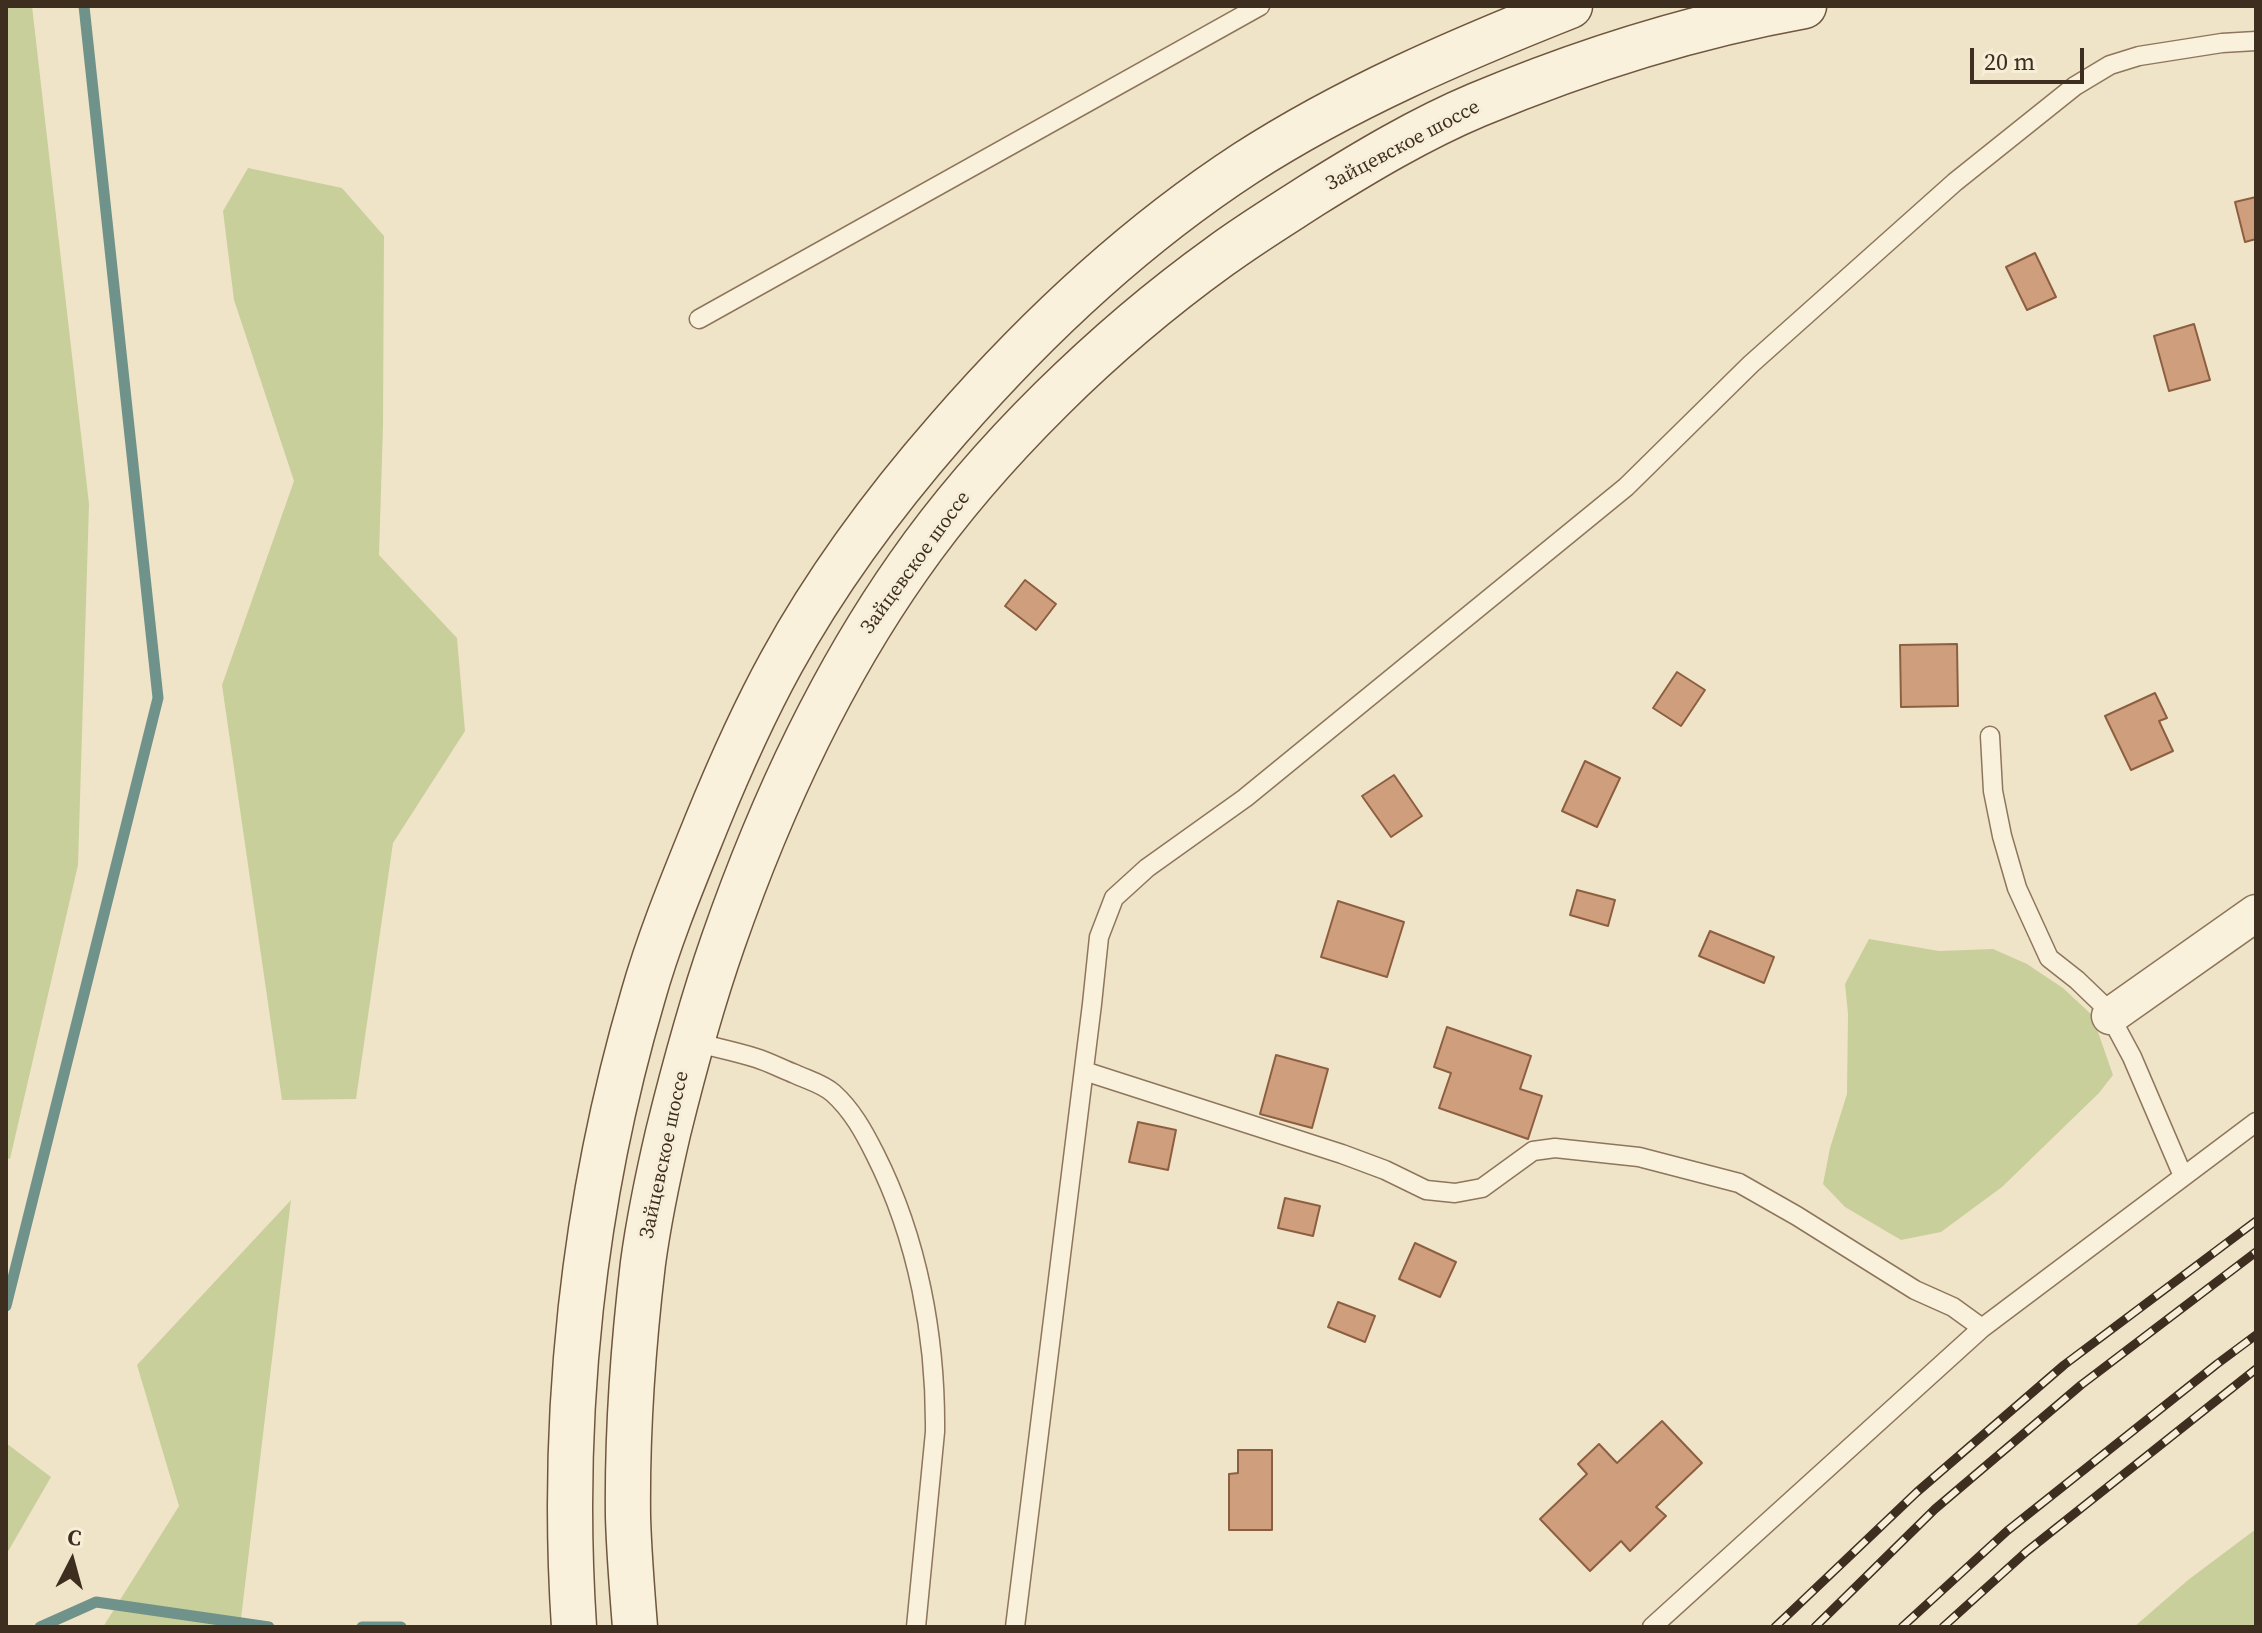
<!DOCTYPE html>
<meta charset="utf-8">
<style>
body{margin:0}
#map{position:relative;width:2262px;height:1633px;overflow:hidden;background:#f0e4c8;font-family:"Source Serif 4",serif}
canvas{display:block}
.frame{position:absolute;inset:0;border:8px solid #3d2e20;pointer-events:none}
.north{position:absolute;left:32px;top:1521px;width:80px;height:80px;-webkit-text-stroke:6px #f7eed8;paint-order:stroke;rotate:6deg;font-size:22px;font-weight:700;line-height:32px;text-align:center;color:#3d2e20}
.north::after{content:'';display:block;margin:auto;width:28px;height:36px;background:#3d2e20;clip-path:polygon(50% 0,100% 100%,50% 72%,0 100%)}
.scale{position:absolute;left:1970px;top:48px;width:114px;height:36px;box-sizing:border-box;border:4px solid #3d2e20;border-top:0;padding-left:10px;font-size:24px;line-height:28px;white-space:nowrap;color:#3d2e20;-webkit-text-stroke:6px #f7eed8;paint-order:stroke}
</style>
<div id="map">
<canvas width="2262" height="1633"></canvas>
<div class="frame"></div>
<div class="north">С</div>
<div class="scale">20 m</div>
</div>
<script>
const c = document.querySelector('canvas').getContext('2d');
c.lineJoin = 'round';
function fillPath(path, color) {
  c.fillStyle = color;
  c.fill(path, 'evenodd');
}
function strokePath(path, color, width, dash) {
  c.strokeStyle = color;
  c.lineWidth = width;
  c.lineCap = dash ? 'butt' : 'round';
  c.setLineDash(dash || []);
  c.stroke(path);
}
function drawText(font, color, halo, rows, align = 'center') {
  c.font = font + ' "Source Serif 4",serif';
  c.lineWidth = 6;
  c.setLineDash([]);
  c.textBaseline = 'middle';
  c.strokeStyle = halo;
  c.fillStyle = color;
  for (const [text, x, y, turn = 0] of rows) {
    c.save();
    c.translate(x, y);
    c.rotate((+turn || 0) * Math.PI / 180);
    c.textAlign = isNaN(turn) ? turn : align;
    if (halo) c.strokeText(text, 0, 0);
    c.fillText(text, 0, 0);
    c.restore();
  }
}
fillPath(new Path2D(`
 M 6,6 L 32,6 L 89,504 L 78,865 L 10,1159 L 6,1158 Z
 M 248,168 L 342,188 L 384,236 L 383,425 L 379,555 L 457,638 L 465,731 L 393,843 L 356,1099 L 282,1100 L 222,685 L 294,481 L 234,300 L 223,211 Z
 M 1869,939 L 1939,951 L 1993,949 L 2027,964 L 2063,988 L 2092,1015 L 2113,1075 L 2099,1093 L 2002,1187 L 1941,1232 L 1901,1240 L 1845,1207 L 1823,1184 L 1830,1148 L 1847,1094 L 1848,1014 L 1845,984 Z
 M 291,1200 L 240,1627 L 103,1627 L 179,1506 L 137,1365 Z
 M 6,1443 L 51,1477 L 6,1555 Z
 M 2256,1529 L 2256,1627 L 2134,1627 L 2188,1580 Z`), '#c9cf9b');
strokePath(new Path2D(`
 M 6,1306 L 158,698 L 84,6
 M 40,1627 L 96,1602 L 269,1627
 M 362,1627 L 401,1627`), '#6f938a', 11);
const building = new Path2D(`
 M 2256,197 L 2256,239 L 2245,242 L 2235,202 Z
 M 2035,253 L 2056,297 L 2027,310 L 2006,267 Z
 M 2194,324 L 2210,380 L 2169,391 L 2154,336 Z
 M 1025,580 L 1056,604 L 1036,630 L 1005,606 Z
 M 1957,644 L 1958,706 L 1901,707 L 1900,645 Z
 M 1677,672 L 1705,690 L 1681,726 L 1653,708 Z
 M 2155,693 L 2167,718 L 2159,721 L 2173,751 L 2131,770 L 2105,716 Z
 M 1585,761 L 1620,778 L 1597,827 L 1562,811 Z
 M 1394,775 L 1422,816 L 1391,837 L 1362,796 Z
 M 1577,890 L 1615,900 L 1608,926 L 1570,915 Z
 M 1338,901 L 1404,922 L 1387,977 L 1321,957 Z
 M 1710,931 L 1774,957 L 1764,983 L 1699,956 Z
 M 1447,1027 L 1531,1056 L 1520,1089 L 1542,1096 L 1528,1139 L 1439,1108 L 1451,1073 L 1434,1067 Z
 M 1276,1055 L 1328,1069 L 1312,1128 L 1260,1114 Z
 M 1138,1122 L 1176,1130 L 1168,1170 L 1129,1162 Z
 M 1285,1198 L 1320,1206 L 1313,1236 L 1278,1228 Z
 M 1415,1243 L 1456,1262 L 1440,1297 L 1399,1279 Z
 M 1338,1302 L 1375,1316 L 1365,1342 L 1328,1327 Z
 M 1662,1421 L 1702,1463 L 1656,1507 L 1666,1516 L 1630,1551 L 1621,1541 L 1590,1571 L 1540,1519 L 1587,1474 L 1578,1464 L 1599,1444 L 1617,1463 Z
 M 1238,1450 L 1272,1450 L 1272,1530 L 1229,1530 L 1229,1474 L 1238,1473 Z`);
fillPath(building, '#cf9f7d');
strokePath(building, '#8d5f41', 2);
const lane = new Path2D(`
 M 699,319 L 1260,6
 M 1990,736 L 1993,791 L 2002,836 L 2017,888 L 2049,958 L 2077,980 L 2103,1005 L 2110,1016 L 2132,1057 L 2183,1176
 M 691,1041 C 712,1047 734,1051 756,1058 C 769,1062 782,1069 795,1074 C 808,1080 823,1084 833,1093 C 852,1110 864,1132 875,1154 C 918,1239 936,1337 935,1432 L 916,1627
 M 1084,1071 L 1342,1154 L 1385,1170 L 1426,1190 L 1455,1193 L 1482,1188 L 1533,1151 L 1555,1148 L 1639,1157 L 1739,1183 L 1797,1216 L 1915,1290 L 1953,1307 L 1982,1328
 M 1015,1627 L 1092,1004 L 1099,937 L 1114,898 L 1147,868 L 1245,798 L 1626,487 L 1751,364 L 1955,182 L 2075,86 L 2110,65 L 2139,56 L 2222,43 L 2256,41
 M 1652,1627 L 1982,1328 L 2256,1122`);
const street = new Path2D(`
 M 2110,1016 L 2256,913`);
const secondary = new Path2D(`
 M 574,1627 C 560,1415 583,1200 643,996 C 660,936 684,879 707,822 C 729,768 753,714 781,663 C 827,579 885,501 948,429 C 1036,328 1134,236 1246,163 C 1347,98 1459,50 1570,6
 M 635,1627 C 632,1590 629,1553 628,1517 C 627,1432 633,1347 643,1263 C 649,1219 658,1176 668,1133 C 684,1068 701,1005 723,942 C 769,810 828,681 908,567 C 989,451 1106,338 1220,256 C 1250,234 1281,215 1312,195 C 1365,162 1420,129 1477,105 C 1582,61 1693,26 1804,6`);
strokePath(lane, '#8d765c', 21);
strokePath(street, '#8d765c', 39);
strokePath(secondary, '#6f573f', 47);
strokePath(lane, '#faf1dc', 18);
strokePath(street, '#faf1dc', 36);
strokePath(secondary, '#faf1dc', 44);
const rail = new Path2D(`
 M 1775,1627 L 1917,1492 L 2064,1365 L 2256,1221
 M 1815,1627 L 1935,1509 L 2081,1385 L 2256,1252
 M 1902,1627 L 2007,1531 L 2217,1364 L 2256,1335
 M 1943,1627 L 2026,1552 L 2256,1369`);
strokePath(rail, '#3d2e20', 9);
strokePath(rail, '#f7eed8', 6, [18]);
drawText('20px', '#3d2e20', '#f7eed8', [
 ["Зайцевское шоссе",1403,146,-28],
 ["Зайцевское шоссе",916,563,-54],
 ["Зайцевское шоссе",665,1155,-78]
]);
</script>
